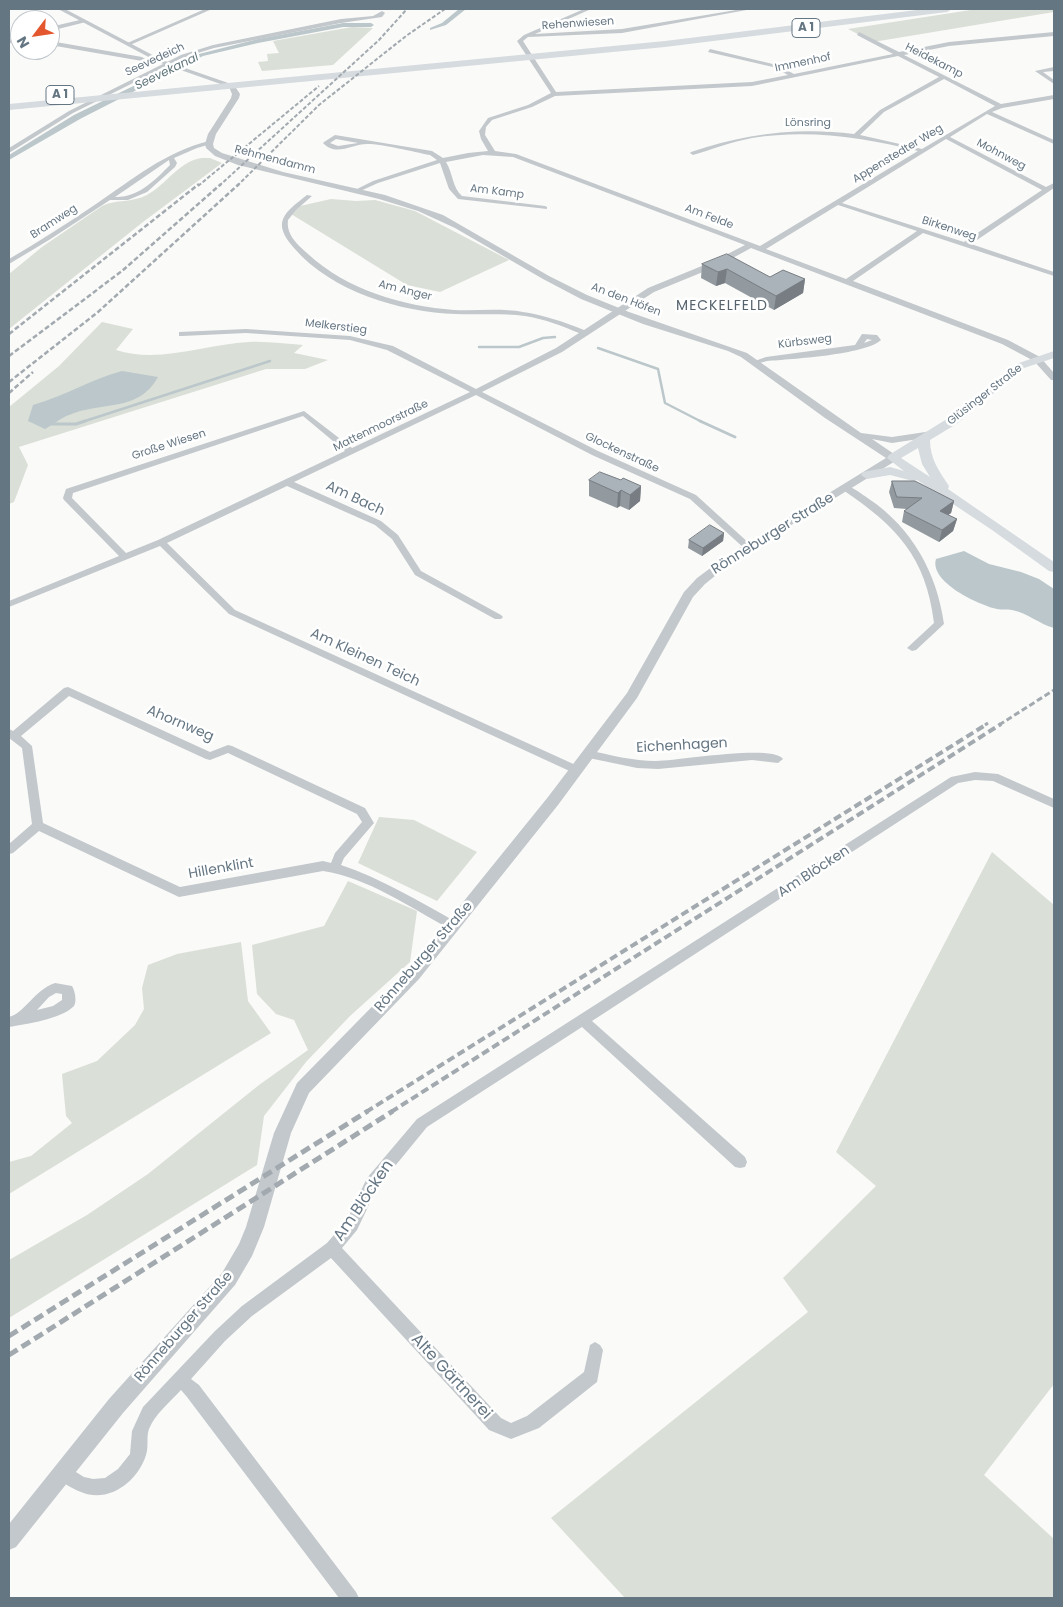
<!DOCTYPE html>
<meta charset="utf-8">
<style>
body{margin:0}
#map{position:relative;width:1063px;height:1607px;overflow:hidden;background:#fafaf8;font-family:Poppins,sans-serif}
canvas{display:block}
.frame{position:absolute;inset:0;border:10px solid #657683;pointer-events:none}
.north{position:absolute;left:10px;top:10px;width:50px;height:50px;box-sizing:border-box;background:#fff;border:1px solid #c1c8cd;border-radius:50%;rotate:239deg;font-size:14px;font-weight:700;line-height:20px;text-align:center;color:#657683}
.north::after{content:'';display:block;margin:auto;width:18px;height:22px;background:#e4572e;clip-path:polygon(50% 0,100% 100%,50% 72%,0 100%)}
</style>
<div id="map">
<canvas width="1063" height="1607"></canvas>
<div class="frame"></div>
<div class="north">N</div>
</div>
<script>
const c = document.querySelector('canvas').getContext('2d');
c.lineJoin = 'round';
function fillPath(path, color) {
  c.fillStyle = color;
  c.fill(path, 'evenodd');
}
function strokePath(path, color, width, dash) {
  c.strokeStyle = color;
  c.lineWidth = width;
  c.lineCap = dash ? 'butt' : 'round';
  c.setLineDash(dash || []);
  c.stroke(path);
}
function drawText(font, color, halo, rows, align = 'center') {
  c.font = font + ' Poppins,sans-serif';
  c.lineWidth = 5;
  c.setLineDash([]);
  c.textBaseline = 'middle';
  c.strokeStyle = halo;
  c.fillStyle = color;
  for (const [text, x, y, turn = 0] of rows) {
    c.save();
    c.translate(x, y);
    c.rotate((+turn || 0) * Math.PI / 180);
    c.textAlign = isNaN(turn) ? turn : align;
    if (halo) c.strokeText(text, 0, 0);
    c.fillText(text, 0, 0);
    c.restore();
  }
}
fillPath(new Path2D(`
 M 977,9 L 1054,9 L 1054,12 L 873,42 L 848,29 Z
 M 352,27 L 373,28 L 333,65 L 262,71 L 258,62 L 268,61 L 267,54 L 279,53 L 273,41 Z
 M 202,158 L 210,158 L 222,163 L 143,222 L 9,329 L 9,274 L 42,247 L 102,206 C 116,199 132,203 147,195 C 167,184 179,161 202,158 Z
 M 331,199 L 356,201 L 375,200 L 415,211 L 509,260 L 440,292 L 407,285 L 291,214 L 300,206 Z
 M 102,322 L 133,329 L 116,350 C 159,364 206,344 249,342 C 267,341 285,344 303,345 L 294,353 L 328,360 L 305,369 L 266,369 L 19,447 L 28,465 L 14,502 L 9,504 L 9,407 L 59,366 Z
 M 379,817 L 414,820 L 477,852 L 437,901 L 358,863 Z
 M 992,852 L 1054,905 L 1054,1384 L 984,1475 L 1054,1539 L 1054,1598 L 625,1598 L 551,1518 L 808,1312 L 783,1278 L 876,1186 L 836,1152 Z
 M 348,881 L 417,911 L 410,962 L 350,1016 L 306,1062 L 264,1116 L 257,1165 L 9,1318 L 9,1260 L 87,1215 L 148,1174 L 259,1085 L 308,1050 L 294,1020 L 276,1014 L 257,994 L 252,945 L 324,926 Z
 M 241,942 L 248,1001 L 271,1033 L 9,1194 L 9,1162 L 31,1156 L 72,1123 L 66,1116 L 62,1074 L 97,1061 L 135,1025 L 144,1009 L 142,988 L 148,965 L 177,954 Z`), '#dadfd7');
fillPath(new Path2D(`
 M 122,371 L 158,377 C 138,413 101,401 69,415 C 60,418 53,425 45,429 L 28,421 L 33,405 C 65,396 91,379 122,371 Z
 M 964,551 L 989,564 L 1021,572 L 1039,579 L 1054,589 L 1054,628 C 1039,624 1028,613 1012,610 C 1007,609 1002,610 997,609 C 979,605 929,582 936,559 Z`), '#bbc7cb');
strokePath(new Path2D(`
 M 479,347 L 519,347 L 543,338 L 555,337
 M 598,348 L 658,369 L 665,403 L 702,422
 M 82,422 L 270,361`), '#bbc7cb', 2.5);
strokePath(new Path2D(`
 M 700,421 L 735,437
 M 48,424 L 76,424 L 85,421`), '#bbc7cb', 3);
fillPath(new Path2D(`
 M 459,9 L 466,9 L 446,25 L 430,30 L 430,28 L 442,23 Z
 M 343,23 L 371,23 L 374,25 L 371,27 L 343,27 L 258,43 L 203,56 L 80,119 L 9,160 L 9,155 L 74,115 L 199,54 L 258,39 Z`), '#bbc7cb');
fillPath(new Path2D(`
 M 205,9 L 212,9 L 130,45 L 125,44 Z
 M 584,9 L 591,9 L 535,34 L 622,29 L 742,9 L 752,9 L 622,33 L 528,37 L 523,41 L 556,92 L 752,82 L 788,75 L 773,67 L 708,52 L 710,49 L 777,65 L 794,74 L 893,54 L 857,35 L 859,32 L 899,52 L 949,42 L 1054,32 L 1054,36 L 949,46 L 904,55 L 1001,104 L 1054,95 L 1054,99 L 1002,108 L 992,112 L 1054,140 L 1054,144 L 987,114 L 950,137 L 1046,187 L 1054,183 L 1054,188 L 971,244 L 1054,272 L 1054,276 L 923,233 L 853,281 L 1008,340 L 1040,357 L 1054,373 L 1054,380 L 1051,380 L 1034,361 L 1002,344 L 751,248 L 720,265 L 654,292 L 562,352 L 482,392 L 598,451 L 696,495 L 751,545 L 751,549 L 745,549 L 690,499 L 592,455 L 476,395 L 294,482 L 381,521 L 398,535 L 421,571 L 501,615 L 503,617 L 501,619 L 495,619 L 415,575 L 392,539 L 375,525 L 287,486 L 167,543 L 235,610 L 580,767 L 581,770 L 576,774 L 229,614 L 160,546 L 9,607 L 9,601 L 119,556 L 64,500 L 63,498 L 66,489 L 304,411 L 352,448 L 470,392 L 387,350 L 350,340 L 246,333 L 182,336 L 179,336 L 179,332 L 246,329 L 350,336 L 393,346 L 476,389 L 556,348 L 579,333 C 562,326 544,319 525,316 C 502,313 479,315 456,314 C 400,312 332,292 294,248 C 271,222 284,213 307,195 L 312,196 L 296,210 L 288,220 C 286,235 298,245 308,254 C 347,290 403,306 454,310 C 477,311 500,308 523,312 C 544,315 564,322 584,330 L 648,288 L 714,261 L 745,245 L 513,157 L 483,155 L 446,162 C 453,173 452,187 462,196 L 545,206 L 547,207 L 547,209 L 458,199 L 449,189 L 440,163 L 378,183 L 358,192 L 353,191 L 373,181 L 437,160 L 430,155 C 413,152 384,144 367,144 C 352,144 336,157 323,143 L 324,142 L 335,135 L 432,151 L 443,158 L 468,153 L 488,151 L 481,139 L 479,131 L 488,118 L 528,105 L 551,93 L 517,41 L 524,35 ZM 898,56 L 939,77 L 880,110 L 854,134 C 797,127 745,134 691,152 L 690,153 L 693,155 C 713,149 731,142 752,138 C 808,129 863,137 918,151 L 760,246 L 516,154 L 495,151 L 485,135 L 486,127 L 492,120 L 532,107 L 555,96 L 752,86 ZM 944,79 L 995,106 L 922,149 L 860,135 L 884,112 ZM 336,139 L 358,143 L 338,146 L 330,143 ZM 946,139 L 1042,190 L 964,242 L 842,203 ZM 838,205 L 917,231 L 846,279 L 766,249 ZM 303,416 L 345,451 L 158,540 L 126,553 L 72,498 L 73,493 Z
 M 382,11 L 385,13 L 382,17 L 341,23 L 214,48 L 185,57 L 73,113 L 9,153 L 9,148 L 69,111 L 181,55 L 213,45 L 341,19 L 373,16 Z
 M 84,19 L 86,22 L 50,31 L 50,27 Z
 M 20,34 L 20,38 L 9,44 L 9,40 Z
 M 50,41 L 142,57 L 145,59 L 142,61 L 50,45 Z
 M 1054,67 L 1054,71 L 1043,72 L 1054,80 L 1054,84 L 1035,71 Z
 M 209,141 L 212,143 L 211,144 L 197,148 L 174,158 L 177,163 L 175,167 L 147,192 L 128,200 L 110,200 L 49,240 L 9,264 L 9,259 C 38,242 68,223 96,204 C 133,179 165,152 209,141 ZM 169,160 L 170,165 C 155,180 138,198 115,197 Z
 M 862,334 L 877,335 L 881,340 C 865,355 791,359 767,361 L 756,364 L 752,362 L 766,357 L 855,345 ZM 867,339 L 872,340 L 864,343 Z
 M 846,485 C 854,488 862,494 869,499 C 912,528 937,573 944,624 L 916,650 L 912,651 L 907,648 L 934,623 C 926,556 896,526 843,490 L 843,486 Z
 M 68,687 L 210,752 L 228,745 L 232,746 L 365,808 L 374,823 L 344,858 L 341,865 C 382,879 419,901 456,922 L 458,925 L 456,928 L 452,930 L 448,928 C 408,906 368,878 323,871 L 179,897 L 39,831 L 13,853 L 9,854 L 9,844 L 32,824 L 22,748 L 9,738 L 9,729 L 13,731 L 64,688 ZM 69,696 L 206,759 L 210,760 L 228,753 L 357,814 L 362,822 L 335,853 L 331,863 L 323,861 L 180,887 L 43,823 L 32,746 L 21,736 Z
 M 588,750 C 610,755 633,761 656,761 C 678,761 772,744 783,759 L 778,763 L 752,760 L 658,769 L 637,768 L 584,757 L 583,754 Z
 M 975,772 L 998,774 L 1054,799 L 1054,808 L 993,781 L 975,780 L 958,783 L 592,1021 L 745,1157 L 747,1162 L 745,1167 L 740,1168 L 735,1167 L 582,1027 L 427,1127 L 377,1188 L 357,1230 L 342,1248 L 501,1418 L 511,1423 L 527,1416 L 584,1372 L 590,1345 L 595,1342 L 600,1345 L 603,1350 L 597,1382 L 539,1428 L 511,1439 L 489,1430 L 331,1258 L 252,1316 L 225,1341 L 191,1379 L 199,1385 L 356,1592 L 359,1598 L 339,1598 L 187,1397 L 181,1390 C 170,1402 155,1414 149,1429 C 146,1437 149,1446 146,1455 C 138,1481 109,1504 81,1492 C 71,1488 59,1482 55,1472 L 57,1466 L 63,1464 L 84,1477 L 93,1479 L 105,1478 L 118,1469 L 130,1454 L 132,1431 L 143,1407 L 215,1331 L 242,1306 L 327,1243 L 347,1220 L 367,1178 L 417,1119 L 951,777 Z
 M 55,983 L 72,986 C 75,991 77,1001 74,1006 C 62,1019 26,1024 9,1027 L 9,1017 C 25,1013 34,990 55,983 ZM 56,993 L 62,994 L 62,1000 L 53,1006 L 37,1010 L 49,997 Z`), '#c3c8cc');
fillPath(new Path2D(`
 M 58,9 L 65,9 L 162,60 L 234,85 L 240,94 L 239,98 L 216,134 L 213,144 L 214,148 L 222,153 L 283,172 L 385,195 L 443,215 L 549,276 L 587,295 L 629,312 L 747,353 L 861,433 L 892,437 L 932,431 L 937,434 L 932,437 L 892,443 L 872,439 L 897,456 L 898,458 L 897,460 L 736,559 L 705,584 L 693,597 L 637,698 L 558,805 L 419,979 L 309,1093 L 291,1133 L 264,1227 L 252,1256 L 235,1285 L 123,1413 L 16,1547 L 9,1550 L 9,1524 L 109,1399 L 222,1273 L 239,1244 L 246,1227 L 274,1133 L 297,1083 L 409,969 L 548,797 L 627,693 L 684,592 L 697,578 L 728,555 L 886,458 L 825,418 L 741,357 L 728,351 L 643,324 L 581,299 L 543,279 L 455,228 L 418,211 L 379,199 L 238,165 L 215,156 L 206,148 L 205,144 L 208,134 L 231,98 L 232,94 L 229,87 L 158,62 Z`), '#c3c8cc');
fillPath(new Path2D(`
 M 1054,351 L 1054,358 L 1024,368 L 958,423 L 930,440 C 930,459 939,471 949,486 L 948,489 L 1054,562 L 1054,572 L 1049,571 L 992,530 L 917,480 L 913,481 L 890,475 L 867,479 L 861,475 L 863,472 L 890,467 L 904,471 L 887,458 L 889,455 L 950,417 L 1016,364 ZM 918,448 L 922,464 L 930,477 L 901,458 Z`), '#d6dbdf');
fillPath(new Path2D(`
 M 925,9 L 952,9 L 947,12 L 665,47 L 9,110 L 9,104 L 665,41 Z`), '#d6dbdf');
strokePath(new Path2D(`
 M 198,186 L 319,86
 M 219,186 L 379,40 L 407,9
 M 237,186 L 319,105 L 406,36 L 445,9`), '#a2aab0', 2, [4, 2]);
strokePath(new Path2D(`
 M 9,334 L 199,184
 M 9,356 L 122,271 L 221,184
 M 9,382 L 98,312 L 239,184
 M 9,393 L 33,372`), '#a2aab0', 2.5, [5, 2.5]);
strokePath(new Path2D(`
 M 985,725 L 988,723
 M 999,725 L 1054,690`), '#a2aab0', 3, [6, 3]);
strokePath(new Path2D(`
 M 366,1112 L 987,724
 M 391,1112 L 1001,724`), '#a2aab0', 4, [8, 4]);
strokePath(new Path2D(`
 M 9,1336 L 368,1111
 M 9,1355 L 393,1111`), '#a2aab0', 5, [10, 5]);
fillPath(new Path2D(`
 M 702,264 L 770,277 L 805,279 L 803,293 L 774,310 L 725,283 L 716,286 L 701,278 Z
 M 589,480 L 621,480 L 641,486 L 640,501 L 629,510 L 620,506 L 617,508 L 589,496 Z
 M 892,481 L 954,501 L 951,513 L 948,515 L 957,519 L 953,531 L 939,542 L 902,522 L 904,511 L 907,509 L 894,508 L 889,492 Z
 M 724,533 L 723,541 L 702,556 L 688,548 L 689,540 Z`), '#929a9f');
fillPath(new Path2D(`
 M 727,269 L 725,283 L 716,286 L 718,272 Z
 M 805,279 L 803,293 L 774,310 L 776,296 Z
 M 641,486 L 640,501 L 629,510 L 630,495 Z
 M 621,490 L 620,506 L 617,508 L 618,493 Z
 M 954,501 L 951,513 L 937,523 L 940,511 Z
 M 957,519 L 953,531 L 939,542 L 942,530 Z
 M 724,533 L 723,541 L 702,556 L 703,548 Z`), '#777d82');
const building = new Path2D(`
 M 727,254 L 770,277 L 783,270 L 805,279 L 776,296 L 727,269 L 718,272 L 702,264 Z
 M 600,472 L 621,480 L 623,478 L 641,486 L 630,495 L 621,490 L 618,493 L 589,480 Z
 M 892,481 L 915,481 L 954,501 L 940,511 L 957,519 L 942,530 L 904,511 L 922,498 L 897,497 Z
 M 710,525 L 724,533 L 703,548 L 689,540 Z`);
fillPath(building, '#aab3b9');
strokePath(building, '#777d82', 1);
drawText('11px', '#657683', '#fff', [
 ["Rehenwiesen",578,24,-4],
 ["Seevedeich",155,60,-25],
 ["Heidekamp",934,61,27],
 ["Immenhof",803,63,-12],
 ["Lönsring",808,123],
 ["Appenstedter Weg",898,154,-31],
 ["Mohnweg",1001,155,28],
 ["Rehmendamm",275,160,15],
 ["Am Kamp",497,192,7],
 ["Am Felde",709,217,21],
 ["Bramweg",54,222,-33],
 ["Birkenweg",949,229,18],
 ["Am Anger",405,291,14],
 ["An den Höfen",626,300,21],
 ["Melkerstieg",336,327,7],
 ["Kürbsweg",805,342,-7],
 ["Glüsinger Straße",985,395,-38],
 ["Mattenmoorstraße",381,426,-26],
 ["Große Wiesen",169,445,-18],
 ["Glockenstraße",622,453,25]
]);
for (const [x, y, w] of [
 [806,28,28],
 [60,95,28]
]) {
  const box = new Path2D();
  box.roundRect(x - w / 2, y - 9.5, w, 19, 4);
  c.fillStyle = '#fff';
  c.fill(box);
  strokePath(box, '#657683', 1);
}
drawText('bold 12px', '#657683', null, [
 ["A 1",806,28],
 ["A 1",60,95]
]);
drawText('italic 12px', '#60757c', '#fff', [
 ["Seevekanal",167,72,-26]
]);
c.letterSpacing = '1px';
drawText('14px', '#57646e', '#fff', [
 ["MECKELFELD",722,306]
]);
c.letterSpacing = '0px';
drawText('14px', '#657683', '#fff', [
 ["Am Bach",355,499,25],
 ["Rönneburger Straße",773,534,-32],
 ["Am Kleinen Teich",365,658,25],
 ["Ahornweg",180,724,23],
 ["Eichenhagen",682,746,-3],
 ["Hillenklint",221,869,-10],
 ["Am Blöcken",814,872,-33],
 ["Rönneburger Straße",424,957,-49],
 ["Rönneburger Straße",184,1327,-49]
]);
drawText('16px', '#657683', '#fff', [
 ["Am Blöcken",364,1201,-56],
 ["Alte Gärtnerei",451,1377,47]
]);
</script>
